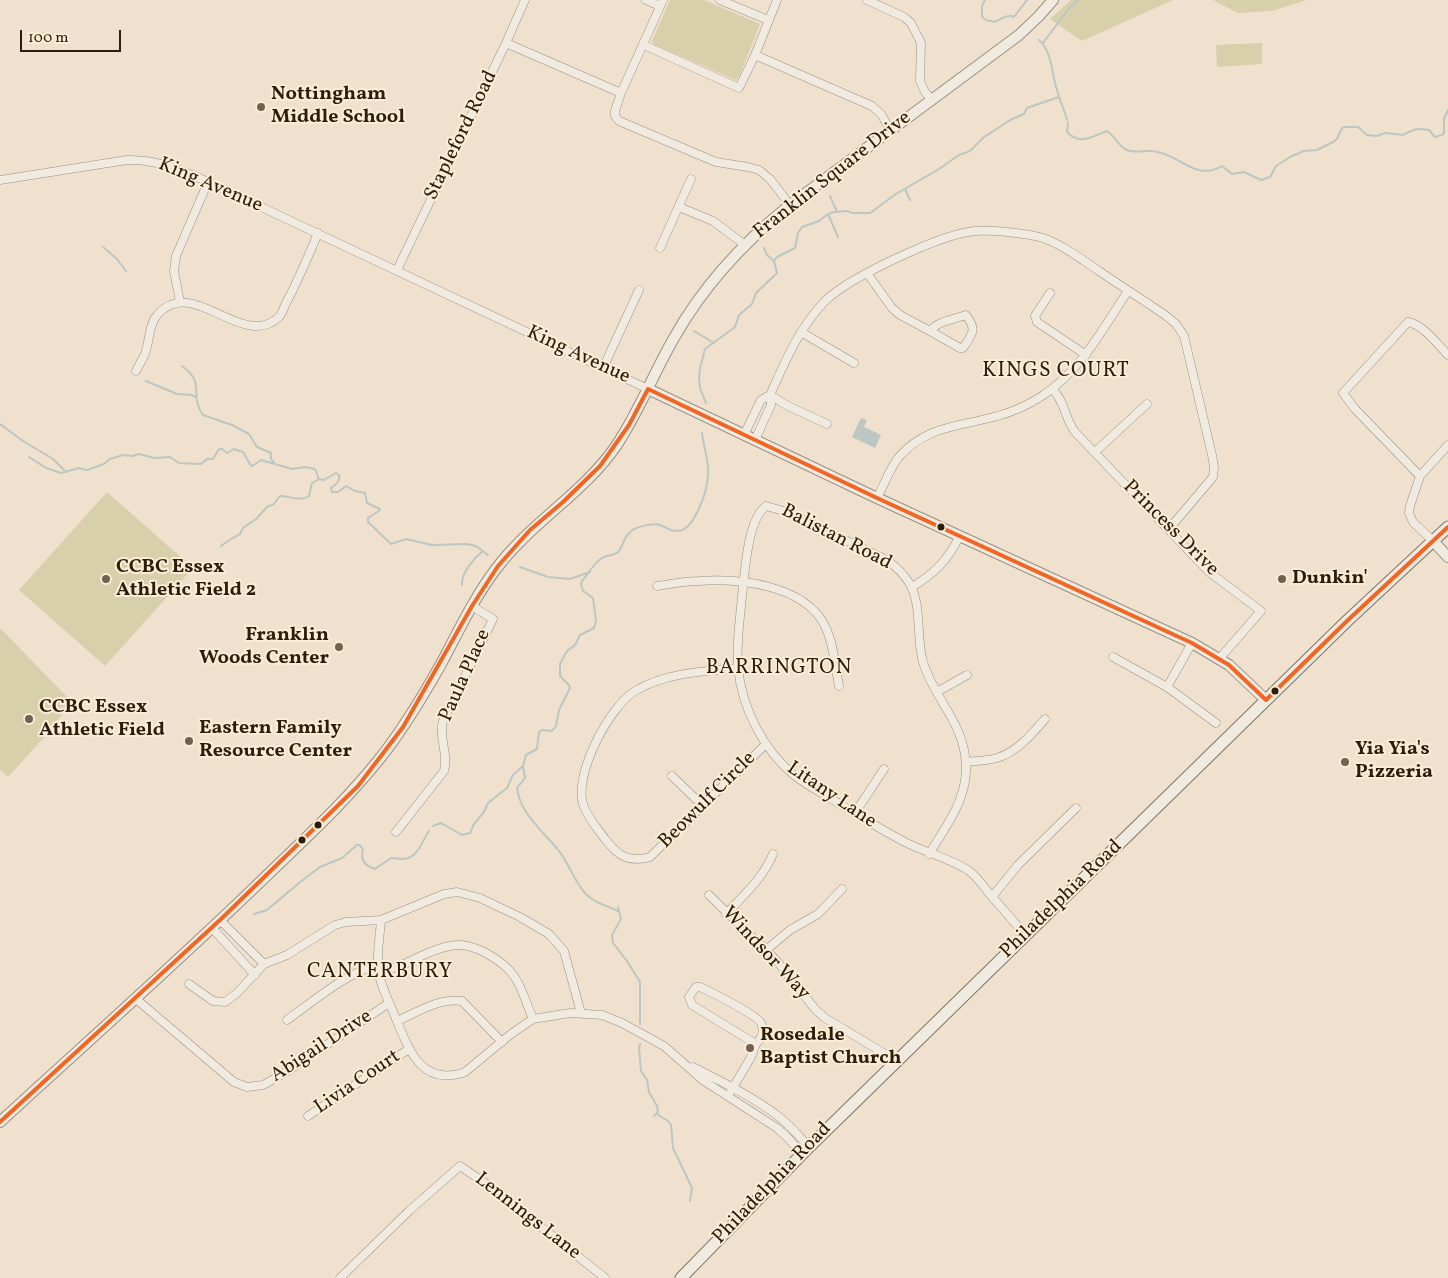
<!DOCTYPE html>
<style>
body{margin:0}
#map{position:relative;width:1448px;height:1278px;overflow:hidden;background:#efe1cd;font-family:Vollkorn,serif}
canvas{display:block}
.scale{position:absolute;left:20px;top:30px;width:101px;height:22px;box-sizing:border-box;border:2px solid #2b1d0b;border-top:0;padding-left:6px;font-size:15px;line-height:18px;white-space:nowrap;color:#2b1d0b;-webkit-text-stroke:4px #fdedd6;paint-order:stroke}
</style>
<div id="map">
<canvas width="1448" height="1278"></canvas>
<div class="scale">100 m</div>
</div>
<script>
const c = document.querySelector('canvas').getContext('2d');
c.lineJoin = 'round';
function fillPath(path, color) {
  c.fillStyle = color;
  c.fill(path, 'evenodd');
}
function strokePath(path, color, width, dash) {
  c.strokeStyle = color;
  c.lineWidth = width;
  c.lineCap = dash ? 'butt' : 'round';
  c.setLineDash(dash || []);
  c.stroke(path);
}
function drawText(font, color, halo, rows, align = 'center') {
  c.font = font + ' Vollkorn,serif';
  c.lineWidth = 4;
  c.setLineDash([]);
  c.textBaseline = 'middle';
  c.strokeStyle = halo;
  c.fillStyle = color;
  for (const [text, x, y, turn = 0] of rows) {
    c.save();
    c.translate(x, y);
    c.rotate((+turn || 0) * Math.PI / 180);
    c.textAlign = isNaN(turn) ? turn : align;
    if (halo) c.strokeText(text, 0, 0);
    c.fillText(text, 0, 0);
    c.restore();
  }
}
fillPath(new Path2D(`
 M 670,0 L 704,0 L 760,24 L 739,77 L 736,80 L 653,44 L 652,41 Z
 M 1071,0 L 1173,0 L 1082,41 L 1050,19 Z
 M 1213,0 L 1307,0 L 1272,11 L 1238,13 Z
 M 1262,43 L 1262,64 L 1217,67 L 1216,45 Z
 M 107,492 L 193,568 L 105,666 L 19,590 Z
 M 0,628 L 72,702 L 45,736 L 8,777 L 0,770 Z`), '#d7d0ab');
fillPath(new Path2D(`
 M 861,418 L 867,420 L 864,427 L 881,435 L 875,448 L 852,437 Z`), '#bcc6c2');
strokePath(new Path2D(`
 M 985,0 L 982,6 L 982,17 L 986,20 L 995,22 C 1001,19 1007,14 1014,17 L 1027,0
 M 1039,40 C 1053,53 1051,73 1057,90 C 1060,101 1064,109 1067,120
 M 1043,43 L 1067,11 L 1078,0
 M 1068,123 L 1067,132 C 1080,146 1093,136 1107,131 C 1115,136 1119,147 1127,150 C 1136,154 1148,149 1158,152 C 1182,157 1197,181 1222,166 L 1232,174 L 1244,172 L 1261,180 L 1270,177 L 1276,166 L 1290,157 L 1304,151 L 1317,150 L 1333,142 L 1337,139 L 1342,128 L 1346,127 L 1358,127 L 1367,135 L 1377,136 L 1385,133 L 1403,135 C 1414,129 1415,128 1429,130 L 1435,137 L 1442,135 L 1444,133 L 1444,119 L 1448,110
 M 905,189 L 910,200
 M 830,196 L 837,212
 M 828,214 L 838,237
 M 103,247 L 117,259 L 126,271
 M 774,261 L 777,257 L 795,248 L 798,233 L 802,227 L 819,221 L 828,214 L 834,212 L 847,211 L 853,213 L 870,213 L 896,194 L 939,169 L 959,155 L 970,151 L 984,137 L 1012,119 L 1024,114 L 1027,108 L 1059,97
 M 694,331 L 714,343
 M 182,366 C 207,384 188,394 203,415 L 232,425 L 249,434 L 257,447 L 271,453 L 271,459 L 274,463
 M 146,381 L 177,394 L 192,395 L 195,397
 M 706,403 L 700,388 L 699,378 L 700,368 L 705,349 L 735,327 L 739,315 L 752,304 L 756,293 L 777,273 L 774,261 L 767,255 L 764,248
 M 0,424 L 23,441 L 53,459 L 66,472
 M 29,457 L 46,468 L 61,473 L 79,468 L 87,470 L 104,464 L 110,459 L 123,455 L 132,456 L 139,454 L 154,458 L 170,457 L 179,463 L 201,464 L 207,459 L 213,459 L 219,449 L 222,449 L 227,453 L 234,449 L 243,452 L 251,466 L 254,465 L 261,460 L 292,469 L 305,467 L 315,469 L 319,479
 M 221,546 L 231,539 L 240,534 L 243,528 L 256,519 L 268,506 L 273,505 L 280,496 C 290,496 299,502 309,496 L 312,483 L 319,479 L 324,480 L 336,473 L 339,475 C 341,481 335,485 331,488 L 332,492 L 338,492 L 346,486 L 355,491 L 365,493 L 367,503 L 380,509 L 379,511 L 368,518 L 368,522 L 391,544 L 406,539 L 432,545 L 467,544 L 476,546 L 488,555
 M 520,567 L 548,577 L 570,579 L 590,572
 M 462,585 C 461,573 474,558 483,551
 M 593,598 L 596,621 L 594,628 L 580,635 L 575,645 L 567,651 L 560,664 L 560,676 L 569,685 L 570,688 L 559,710 L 556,726 L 552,731 L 542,730 L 539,732 L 537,749 L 526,755 L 523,766 L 525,778 L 517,788 C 520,814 544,832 559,851 C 569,863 576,886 588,896 C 597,904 608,906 618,911
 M 593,598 L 583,591 L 581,584 L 582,581 C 588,574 594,563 602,558 C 607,554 614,557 619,551 C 624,543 625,534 634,529 C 640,526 653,523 660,525 C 666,527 671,532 678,531 C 695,530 708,489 708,474 C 709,459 703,446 702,433
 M 433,826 L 441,823 L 462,835 L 470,833 L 474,824 L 484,812 L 488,803 L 507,788 L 513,775 L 523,766
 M 618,907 L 621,919 L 612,935 L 613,943 L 627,961 L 640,982 L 640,1024
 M 254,914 L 267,910 L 299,883 L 320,867 L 342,858 L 357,845 L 360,845 L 363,850 C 360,860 365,866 375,869 L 391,858 C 395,858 399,859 403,859 C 418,859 423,839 429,831
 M 640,1044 L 639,1048 L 641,1071 L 647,1080 L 649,1092 L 657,1106 L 658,1115 L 668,1121 L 671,1125 L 673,1148 L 692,1188 L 690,1201
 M 654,1116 L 658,1112`), '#bcc6c2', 2);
const minor = new Path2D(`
 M 646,0 L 660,6
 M 663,0 L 621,93 L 615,111 L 615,116 L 619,121 L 716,162 L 748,167 L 759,170 L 770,179 L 790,205
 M 720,0 L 768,20
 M 867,0 L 904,17 L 911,23 L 921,43 L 920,81 L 925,92 L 932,100
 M 506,43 L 621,93
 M 644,45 L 739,88 L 755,55 L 777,0
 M 755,55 L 872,106 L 881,114 L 891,131
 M 0,180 L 127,160 C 157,159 181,170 208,182 L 648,389
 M 679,207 L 713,221 L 745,245
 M 660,248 L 691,179
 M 397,270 L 506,43 L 525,0
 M 867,273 L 892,308 L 900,315 L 930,331
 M 1050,293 L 1035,316 L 1037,322 L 1086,355
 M 180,302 L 174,271 L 176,256 L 208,182
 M 966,315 C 977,330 973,333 963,348 L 960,348 L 930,331 C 938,321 955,319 966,315 Z
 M 801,332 L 854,363
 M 603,368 L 639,290
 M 136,371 C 139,365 142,360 145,354 C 150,341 148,325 158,314 C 194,275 242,351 279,317 C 282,314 284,307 286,303 C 298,281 308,257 318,233
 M 1052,389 C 1064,399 1065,419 1075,432 L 1209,572 L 1261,611 L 1220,658
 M 827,424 L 788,406 L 770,395 C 785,362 799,328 825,301 C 850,277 941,234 975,231 C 992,230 1027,233 1043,238 C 1063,245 1081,259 1099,271 C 1121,286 1143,300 1165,315 L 1176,324 L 1184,336 L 1212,455 L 1214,467 L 1213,477 L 1169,529
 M 744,435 L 761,400 L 770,395 L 771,405 L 755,440
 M 1095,452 L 1147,404
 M 1420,476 L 1355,409 L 1343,393 L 1408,322 C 1424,325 1437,344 1448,355
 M 877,498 C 884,485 889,470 898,458 C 926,425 960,427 997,416 C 1013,412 1028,405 1042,396 C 1081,371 1103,328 1128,291
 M 1434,542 L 1413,522 L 1409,513 L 1410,506 L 1420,476 L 1448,445
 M 657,586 C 671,584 685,581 699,581 C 739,578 805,585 825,626 C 834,644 835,667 839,686
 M 912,587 C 934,574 948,560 959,537
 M 1113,657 L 1167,687 L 1216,723
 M 738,668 C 704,671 665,673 635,691 C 609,707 574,774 583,804 C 587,817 597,828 605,839 C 618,856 629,863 650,857 L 765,745
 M 1167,687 L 1192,643
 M 937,692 L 967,675
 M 966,762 C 976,761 987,761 997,758 C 1017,752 1032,734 1045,719
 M 672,776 L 703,806
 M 855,813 L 884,769
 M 396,832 L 444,771 C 449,754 438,737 443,721 L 493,619 L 472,606
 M 929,854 C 945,828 965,802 966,771 C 967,724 935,702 923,662 C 916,638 922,609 911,586 C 905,575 896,566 885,559 L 787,512 L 766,506 C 747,520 745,573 742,596 C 740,619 736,644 738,668 C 742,708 763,750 795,776 C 810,787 827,796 843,806 C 865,819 886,833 909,844 C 928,853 950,859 968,870 C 978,877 985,889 993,898 C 1004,910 1015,923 1025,935
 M 709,895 L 777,961 L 815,1009 L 825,1018 L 897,1061
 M 992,897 L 1018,865 L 1076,808
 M 726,914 C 744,895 763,878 773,854
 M 220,920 L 264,964
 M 381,920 C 380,935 377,951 378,967 C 379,983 388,999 394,1014 C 408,1047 420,1088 465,1072 L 511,1034 L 533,1019 L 570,1013 L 602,1015 L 622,1023 L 664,1046 L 704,1081 L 777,1128 L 788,1138 L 802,1154
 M 212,928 L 255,975
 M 765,951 L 790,930 L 818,914 L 842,889
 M 189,984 L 213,1001 L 225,1002 L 237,993 L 264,964 L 287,955 L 335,925 L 346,922 L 381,920 L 444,894 L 457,892 L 480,898 L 520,917 L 549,934 L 564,951 L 581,1013
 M 696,987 L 700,987 C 711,992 757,1015 761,1023 C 765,1031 762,1038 756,1044 L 692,1005 L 689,997 Z
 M 136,999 L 234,1082 L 247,1087 L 263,1085 L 283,1074 L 389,1003
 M 287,1020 C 308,1005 340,979 363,970 C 374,965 386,971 397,967 C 415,960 431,949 450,946 C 463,943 474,947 486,953 C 520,972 519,986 533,1019
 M 397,1021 C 416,1013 440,997 462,1001 L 502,1042
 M 693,1067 C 722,1082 752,1096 778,1116 C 790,1125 799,1136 809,1147
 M 731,1091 L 751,1057 L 756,1044
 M 308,1116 L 409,1049
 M 340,1278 L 409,1211 L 460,1166 L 491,1187 L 605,1278`);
const tertiary = new Path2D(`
 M 648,389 L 877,498 L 1192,643 L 1229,665 L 1266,700
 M 1434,542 L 1448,557
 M 0,1122 C 86,1043 173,966 257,885 C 300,843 344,804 381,757 C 404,728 423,696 441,664 C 458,632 474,598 496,569 C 531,522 583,494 616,446 C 639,412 653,374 674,338 C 703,286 744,242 790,205 L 1019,35 L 1039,16 L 1053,0`);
const secondary = new Path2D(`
 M 681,1278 L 809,1147 L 1348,620 L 1448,527`);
strokePath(minor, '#998f82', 9);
strokePath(tertiary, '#998f82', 12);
strokePath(secondary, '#7e7568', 13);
strokePath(minor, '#f0eae0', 8);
strokePath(tertiary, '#f0eae0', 10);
strokePath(secondary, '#f0eae0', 11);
strokePath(new Path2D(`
 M 648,389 L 877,498 L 1192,643 L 1229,665 L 1266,700
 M 1266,700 L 1348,620 L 1448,527
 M 0,1122 L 220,920 L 358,786 L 403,727 L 472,606 L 498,566 L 530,530 L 563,502 L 600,466 L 629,425 L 648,389`), '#f26522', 4);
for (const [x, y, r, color] of [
 [261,107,5,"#70624f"],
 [941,527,4.5,"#2b1d0b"],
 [106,579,5,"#70624f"],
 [1282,579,5,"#70624f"],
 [339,647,5,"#70624f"],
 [1275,691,4.5,"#2b1d0b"],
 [29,719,5,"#70624f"],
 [189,741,5,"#70624f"],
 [1345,762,5,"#70624f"],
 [318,825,4.5,"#2b1d0b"],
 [302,840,4.5,"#2b1d0b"],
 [750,1048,5,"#70624f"]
]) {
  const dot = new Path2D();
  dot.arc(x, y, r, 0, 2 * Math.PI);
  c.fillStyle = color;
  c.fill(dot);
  strokePath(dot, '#fdedd6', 2);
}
drawText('bold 20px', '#2b1d0b', '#fdedd6', [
 ["Nottingham",271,95],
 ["Middle School",271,118],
 ["CCBC Essex",116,568],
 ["Athletic Field 2",116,591],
 ["Dunkin'",1292,579],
 ["Franklin",329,636,"right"],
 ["Woods Center",329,659,"right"],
 ["CCBC Essex",39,708],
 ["Athletic Field",39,731],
 ["Eastern Family",199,729],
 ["Resource Center",199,752],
 ["Yia Yia's",1355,750],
 ["Pizzeria",1355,773],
 ["Rosedale",760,1036],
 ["Baptist Church",760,1059]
], 'left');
drawText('20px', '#2b1d0b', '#fdedd6', [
 ["Stapleford Road",462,136,-64],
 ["Franklin Square Drive",833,176,-38],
 ["King Avenue",210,186,23],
 ["King Avenue",578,356,25],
 ["Princess Drive",1170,529,45],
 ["Balistan Road",836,538,27],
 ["Paula Place",466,676,-66],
 ["Litany Lane",831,796,34],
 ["Beowulf Circle",708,801,-45],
 ["Philadelphia Road",1062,900,-44],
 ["Windsor Way",765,954,47],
 ["Abigail Drive",322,1047,-33],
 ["Livia Court",358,1083,-34],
 ["Philadelphia Road",773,1184,-46],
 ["Lennings Lane",527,1217,38]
]);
c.letterSpacing = '1px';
drawText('21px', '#2b1d0b', '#fdedd6', [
 ["KINGS COURT",1056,372],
 ["BARRINGTON",779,669],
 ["CANTERBURY",380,973]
]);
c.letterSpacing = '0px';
</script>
